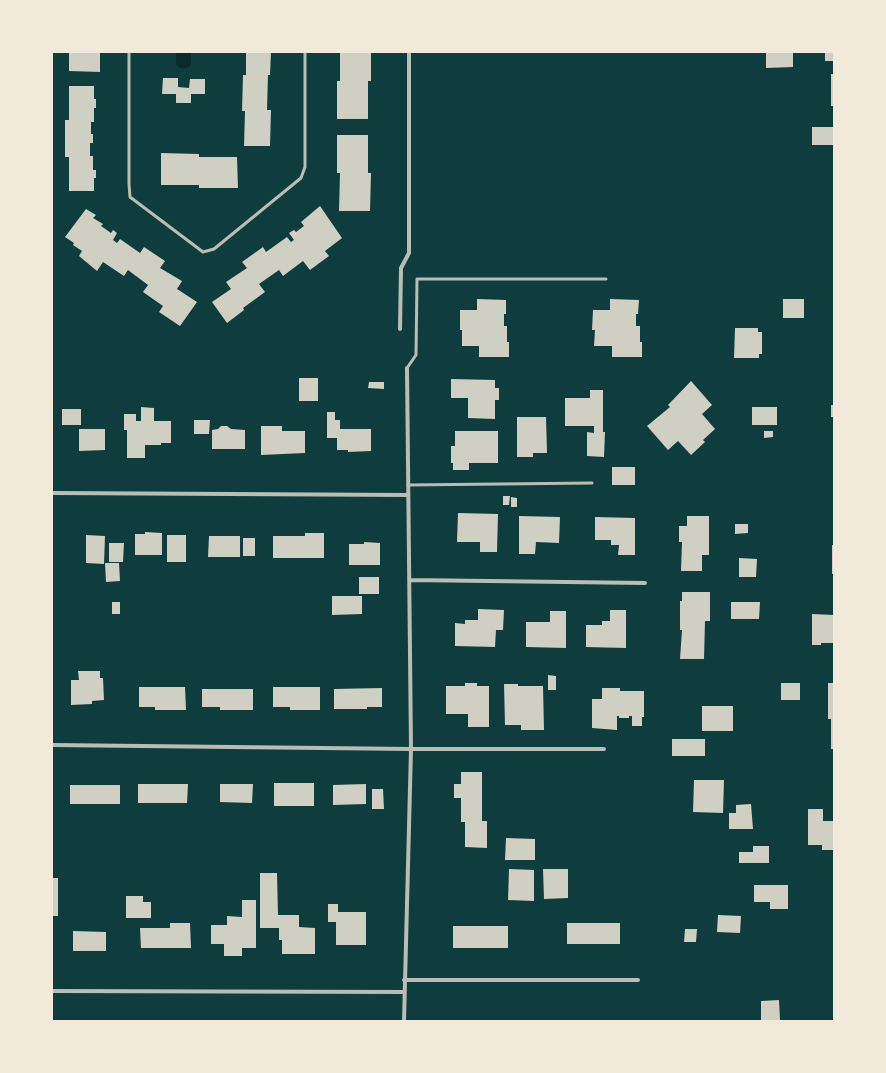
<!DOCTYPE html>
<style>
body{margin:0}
#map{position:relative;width:886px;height:1073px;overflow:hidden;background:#0f3d3e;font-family:"Exo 2",sans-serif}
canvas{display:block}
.frame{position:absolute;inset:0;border:53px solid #f1e9da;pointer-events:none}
</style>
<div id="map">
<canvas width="886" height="1073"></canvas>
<div class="frame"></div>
</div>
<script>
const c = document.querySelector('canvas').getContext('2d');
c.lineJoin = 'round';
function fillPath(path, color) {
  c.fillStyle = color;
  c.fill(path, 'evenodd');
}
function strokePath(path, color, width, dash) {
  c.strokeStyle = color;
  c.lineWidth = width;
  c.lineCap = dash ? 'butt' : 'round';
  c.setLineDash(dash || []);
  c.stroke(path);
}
fillPath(new Path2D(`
 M 176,52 L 191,52 L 191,65 C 186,70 182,69 176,65 Z`), '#0a2a2b');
fillPath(new Path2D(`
 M 69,52 L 100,52 L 100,72 L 69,71 Z
 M 246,52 L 271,52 L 270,75 L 268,75 L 267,110 L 271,110 L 270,146 L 244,146 L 245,111 L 242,111 L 243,75 L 246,75 Z
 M 340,52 L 371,52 L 371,81 L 368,81 L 368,119 L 337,119 L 337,81 L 340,81 Z
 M 766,52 L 793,52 L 793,67 L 766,68 Z
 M 825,52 L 834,52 L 834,61 L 825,61 Z
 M 831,74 L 834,74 L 834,106 L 831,106 Z
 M 163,78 L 178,78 L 178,87 L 189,88 L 190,79 L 205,79 L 205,94 L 191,94 L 191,103 L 176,103 L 176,94 L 162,94 Z
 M 69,86 L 94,86 L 94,99 L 96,99 L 96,108 L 94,108 L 94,122 L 91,122 L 91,134 L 93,134 L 93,143 L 90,143 L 90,156 L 93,156 L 93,170 L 96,170 L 96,178 L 94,178 L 94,191 L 69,191 L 69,157 L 65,157 L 65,120 L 69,120 Z
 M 812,127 L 834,127 L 834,145 L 812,145 Z
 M 337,135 L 368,135 L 368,173 L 371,173 L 370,211 L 339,211 L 340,173 L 337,173 Z
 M 161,153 L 199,154 L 199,157 L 237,157 L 238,188 L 199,188 L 199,185 L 161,185 Z
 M 320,206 L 342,238 L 325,251 L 329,256 L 310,270 L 303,261 L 283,276 L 279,270 L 259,284 L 265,292 L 243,308 L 244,310 L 227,323 L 212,302 L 231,289 L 226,282 L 247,268 L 242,262 L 263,247 L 266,252 L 287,237 L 291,242 L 294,240 L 289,233 L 294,230 L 296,232 L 304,226 L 301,222 Z
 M 86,209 L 96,215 L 93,218 L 103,224 L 101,226 L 111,233 L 113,230 L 117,233 L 113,240 L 117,243 L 120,239 L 140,253 L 144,247 L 165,261 L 160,268 L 182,281 L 177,289 L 197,302 L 180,326 L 159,312 L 163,306 L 143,292 L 148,285 L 128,270 L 124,276 L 103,262 L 97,271 L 79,256 L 82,251 L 73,245 L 74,243 L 65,237 Z
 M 477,299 L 506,300 L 506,314 L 504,314 L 504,326 L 507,326 L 507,342 L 509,342 L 509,357 L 479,357 L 479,346 L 462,346 L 462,330 L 460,330 L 460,310 L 477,310 Z
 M 610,299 L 639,300 L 638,314 L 636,314 L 636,326 L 640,326 L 640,342 L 642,342 L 642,357 L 612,357 L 612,346 L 594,346 L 595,330 L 592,330 L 593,310 L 610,310 Z
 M 783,299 L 804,299 L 804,318 L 783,318 Z
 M 735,328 L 758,328 L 758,332 L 762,332 L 762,354 L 759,354 L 759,358 L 734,358 Z
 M 299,378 L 318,378 L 318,401 L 299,401 Z
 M 451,379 L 495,380 L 495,388 L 499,388 L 499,400 L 495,400 L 495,419 L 468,418 L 468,398 L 451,398 Z
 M 691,381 L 712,405 L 702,414 L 715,429 L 703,440 L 705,442 L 691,455 L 678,441 L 668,450 L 647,426 L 670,407 L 668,405 Z
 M 369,382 L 384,382 L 384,389 L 368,388 Z
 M 590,390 L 603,390 L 603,432 L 605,432 L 604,457 L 587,456 L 587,432 L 594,433 L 594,426 L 565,426 L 565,398 L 590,398 Z
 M 831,405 L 834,405 L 834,417 L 831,417 Z
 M 141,407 L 154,408 L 154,421 L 171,421 L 171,443 L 161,443 L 161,445 L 145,445 L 145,458 L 127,458 L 127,430 L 124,430 L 124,414 L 136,414 L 136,421 L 141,421 Z
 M 752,407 L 777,407 L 777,425 L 752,425 Z
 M 62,409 L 81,409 L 81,425 L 62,425 Z
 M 327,412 L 335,412 L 335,420 L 340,420 L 340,429 L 371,429 L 371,451 L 348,452 L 348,450 L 337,450 L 337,438 L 327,438 Z
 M 517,417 L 546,417 L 547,453 L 533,453 L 533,457 L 517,457 Z
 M 194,420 L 210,420 L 209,434 L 194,434 Z
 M 221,426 L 227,426 L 231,429 L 245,430 L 245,449 L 212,449 L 212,430 L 218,429 Z
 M 261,426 L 282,426 L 282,431 L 305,431 L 305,453 L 261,455 Z
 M 79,429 L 105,429 L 105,450 L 79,451 Z
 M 455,431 L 498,431 L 498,463 L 469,463 L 469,470 L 453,470 L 453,463 L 451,463 L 451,446 L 455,446 Z
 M 764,431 L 773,431 L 773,437 L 764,438 Z
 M 612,467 L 635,467 L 635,485 L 612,485 Z
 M 503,496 L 510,496 L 509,505 L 503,505 Z
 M 511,497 L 517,498 L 517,507 L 511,507 Z
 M 458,513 L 498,514 L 497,552 L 480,552 L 480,542 L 457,542 Z
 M 519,516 L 560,517 L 559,543 L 536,542 L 535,554 L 519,554 Z
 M 687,516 L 709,516 L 709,555 L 702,555 L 702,571 L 681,571 L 682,542 L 679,542 L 679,526 L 687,526 Z
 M 595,517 L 635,518 L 635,555 L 618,555 L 619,545 L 611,545 L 611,540 L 595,540 Z
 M 735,524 L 748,524 L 748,533 L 735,534 Z
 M 145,532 L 162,533 L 162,555 L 135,555 L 135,534 L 145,534 Z
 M 305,533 L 324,533 L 324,558 L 273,558 L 273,536 L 305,536 Z
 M 86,535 L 105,536 L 104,564 L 86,563 Z
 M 167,535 L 186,535 L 186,562 L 167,562 Z
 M 209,536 L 240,536 L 240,557 L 208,557 Z
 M 243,538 L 255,538 L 255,556 L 243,556 Z
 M 364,542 L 380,543 L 380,565 L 349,565 L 349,544 L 364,544 Z
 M 109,543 L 124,543 L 123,562 L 109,562 Z
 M 832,545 L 834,545 L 834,574 L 832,574 Z
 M 739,558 L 757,559 L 756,577 L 739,577 Z
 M 105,563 L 119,563 L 120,581 L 106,582 Z
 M 359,577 L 379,577 L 379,594 L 359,594 Z
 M 682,592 L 710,592 L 710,621 L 705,621 L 704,659 L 680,659 L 682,630 L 680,630 L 680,601 L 682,601 Z
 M 332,596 L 362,596 L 362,614 L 332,615 Z
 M 112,602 L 120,602 L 120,614 L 112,614 Z
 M 731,602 L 760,602 L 759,619 L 731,619 Z
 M 478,609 L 504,610 L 503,630 L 496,630 L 495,647 L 455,646 L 455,623 L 465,624 L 465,620 L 478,620 Z
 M 610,610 L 626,610 L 626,648 L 586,647 L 586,625 L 602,625 L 602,621 L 610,621 Z
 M 550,611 L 566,611 L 566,648 L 526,647 L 526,622 L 550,622 Z
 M 812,614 L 834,615 L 834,643 L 821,643 L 821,645 L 812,645 Z
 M 78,671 L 100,671 L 100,678 L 103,678 L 104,700 L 92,701 L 92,704 L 71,705 L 71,680 L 79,680 Z
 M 548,675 L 556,676 L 556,690 L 548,690 Z
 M 465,683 L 477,683 L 477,686 L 489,686 L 489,727 L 468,727 L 468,714 L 446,714 L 446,686 L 465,686 Z
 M 781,683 L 800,683 L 800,700 L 781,700 Z
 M 828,683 L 834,683 L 834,749 L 831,749 L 831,719 L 828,719 Z
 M 504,684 L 518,684 L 518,686 L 543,686 L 544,730 L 521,730 L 521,725 L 505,725 Z
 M 139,687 L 185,687 L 186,710 L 155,710 L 155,707 L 139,707 Z
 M 273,687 L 320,687 L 320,710 L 290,710 L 290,707 L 273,707 Z
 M 382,688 L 382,707 L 367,707 L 367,709 L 334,709 L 334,689 Z
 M 602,688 L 620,688 L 620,691 L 644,691 L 644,717 L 642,717 L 642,726 L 632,726 L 632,716 L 629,716 L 629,718 L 619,718 L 619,716 L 617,716 L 617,730 L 592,728 L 592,699 L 602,699 Z
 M 202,689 L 253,689 L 253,710 L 220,710 L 220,707 L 202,707 Z
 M 702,706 L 733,706 L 733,731 L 702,731 Z
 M 672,739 L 705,739 L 705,756 L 672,756 Z
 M 461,772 L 482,772 L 482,821 L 487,821 L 487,848 L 465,847 L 465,822 L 461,822 L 461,798 L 454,798 L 454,784 L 461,784 Z
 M 694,780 L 724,780 L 723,813 L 693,812 Z
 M 274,783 L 314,783 L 314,806 L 274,806 Z
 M 138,784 L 188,784 L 187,803 L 138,803 Z
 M 220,784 L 253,784 L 252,803 L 220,802 Z
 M 366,784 L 366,804 L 333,805 L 333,785 Z
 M 70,785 L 120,785 L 120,804 L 70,804 Z
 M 372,789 L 383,789 L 384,809 L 372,809 Z
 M 751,804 L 753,829 L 729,829 L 729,813 L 736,813 L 736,805 Z
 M 808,809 L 823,809 L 823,821 L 834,821 L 834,850 L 822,850 L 822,845 L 808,845 Z
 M 506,838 L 535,839 L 535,860 L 505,860 Z
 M 753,846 L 769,846 L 769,863 L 739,863 L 739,852 L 753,852 Z
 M 509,869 L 534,870 L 534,901 L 508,900 Z
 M 543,869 L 568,869 L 568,898 L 544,899 Z
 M 260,873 L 277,873 L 278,915 L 299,915 L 299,927 L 315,928 L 315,954 L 282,954 L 282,940 L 279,940 L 279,928 L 260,928 Z
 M 52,878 L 58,878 L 58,916 L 52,916 Z
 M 754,885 L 788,885 L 788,909 L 770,909 L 770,902 L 754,902 Z
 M 126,896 L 143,896 L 143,902 L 151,902 L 151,918 L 126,918 Z
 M 242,900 L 256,900 L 256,948 L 242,948 L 242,956 L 224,956 L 224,944 L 211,944 L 211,925 L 227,925 L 227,916 L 242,917 Z
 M 328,904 L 338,904 L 338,912 L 366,912 L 366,945 L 336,945 L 336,922 L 328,922 Z
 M 718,915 L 741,916 L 740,933 L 717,932 Z
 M 170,923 L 190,923 L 191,948 L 141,948 L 140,928 L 170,928 Z
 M 567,923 L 620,923 L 620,944 L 567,944 Z
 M 453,926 L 508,926 L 508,948 L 453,948 Z
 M 685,929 L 697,929 L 696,942 L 684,942 Z
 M 73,931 L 106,932 L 106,951 L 73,951 Z
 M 779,1000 L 780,1020 L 761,1020 L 761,1001 Z`), '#cfcfc3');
strokePath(new Path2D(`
 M 129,52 L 129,184 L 130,197 L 203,252 L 214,249 L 301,178 L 305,167 L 305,52
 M 407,368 L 416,355 L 417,279 L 606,279
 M 408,485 L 592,483`), '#b8beb3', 3);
strokePath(new Path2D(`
 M 400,329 L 401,268 L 409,253 L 409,52
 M 52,493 L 408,495
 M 410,580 L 645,583
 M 52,745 L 411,749 L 604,749
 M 404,980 L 638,980
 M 52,991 L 404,992
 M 404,1021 L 411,749 L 407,368`), '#b8beb3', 4);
</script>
